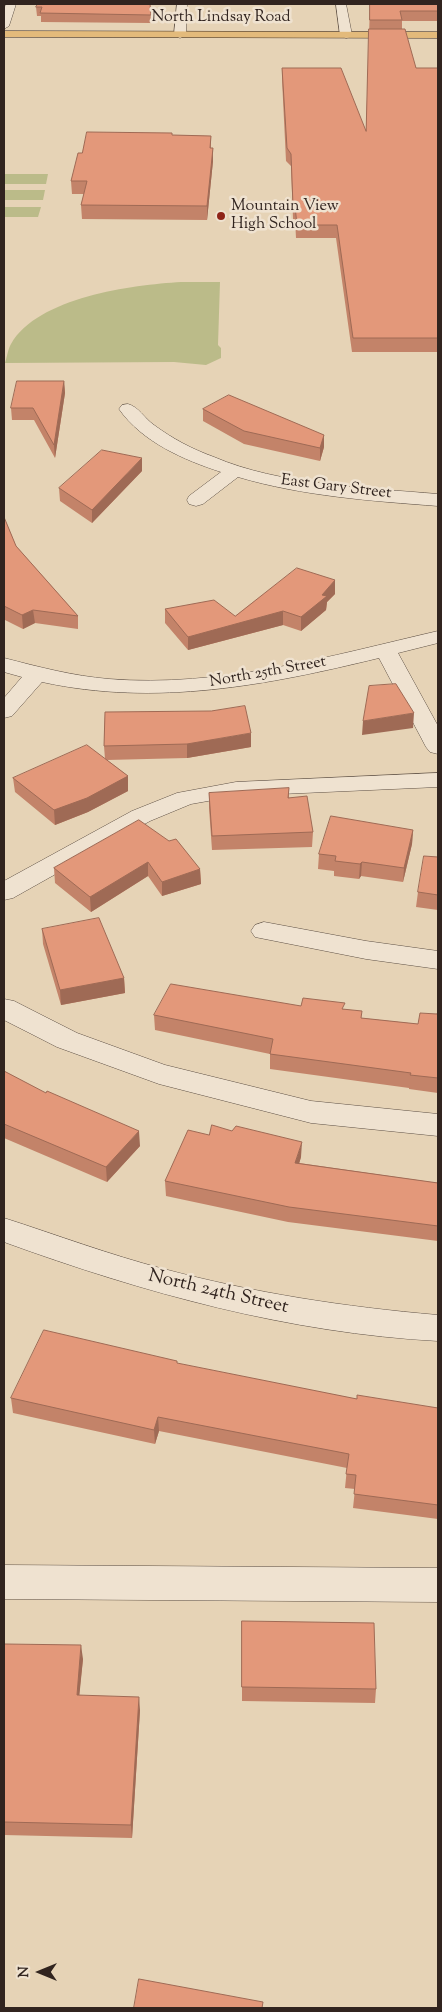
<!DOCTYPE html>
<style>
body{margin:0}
#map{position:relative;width:442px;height:2012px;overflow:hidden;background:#e6d3b6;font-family:"Sorts Mill Goudy",serif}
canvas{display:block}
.frame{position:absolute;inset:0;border:5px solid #31241f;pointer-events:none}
.north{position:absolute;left:15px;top:1947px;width:50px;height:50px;-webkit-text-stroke:4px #efe2d0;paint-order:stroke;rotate:270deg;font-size:14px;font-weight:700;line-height:20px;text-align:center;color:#31241f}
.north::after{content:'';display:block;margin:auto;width:18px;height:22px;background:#31241f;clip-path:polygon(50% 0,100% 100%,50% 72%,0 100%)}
</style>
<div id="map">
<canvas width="442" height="2012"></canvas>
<div class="frame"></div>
<div class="north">N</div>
</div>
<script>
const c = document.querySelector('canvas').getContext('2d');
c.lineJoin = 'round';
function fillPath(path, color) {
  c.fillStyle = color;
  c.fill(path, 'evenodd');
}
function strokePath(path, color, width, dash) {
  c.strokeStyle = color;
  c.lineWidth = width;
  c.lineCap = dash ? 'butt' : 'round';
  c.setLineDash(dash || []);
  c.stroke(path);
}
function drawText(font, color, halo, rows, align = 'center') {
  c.font = font + ' "Sorts Mill Goudy",serif';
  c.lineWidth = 5;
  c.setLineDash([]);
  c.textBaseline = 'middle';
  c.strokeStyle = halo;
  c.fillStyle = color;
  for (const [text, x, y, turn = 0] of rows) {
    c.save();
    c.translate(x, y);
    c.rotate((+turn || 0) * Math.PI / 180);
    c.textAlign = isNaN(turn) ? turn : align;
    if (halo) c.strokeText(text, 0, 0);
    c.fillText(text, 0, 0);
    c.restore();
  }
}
fillPath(new Path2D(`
 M 4,174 L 48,174 L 46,184 L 4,184 Z
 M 4,190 L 45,190 L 43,200 L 4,200 Z
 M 4,207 L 41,207 L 38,217 L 4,217 Z
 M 181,282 L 220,282 L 218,345 L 221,348 L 221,358 L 206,365 L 174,362 L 5,363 C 7,357 8,349 11,344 C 38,297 132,285 181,282 Z`), '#bbbb89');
const minor = new Path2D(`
 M 6,4 L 16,4 L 9,26 L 4,29 L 4,10 Z
 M 177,4 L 187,4 L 186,35 L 180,38 L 174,35 Z
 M 336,4 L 346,4 L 352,35 L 350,37 L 346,38 L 340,35 Z
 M 128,404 C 139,407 144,418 154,425 C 173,439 192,449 214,457 C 279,485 368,488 438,494 L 438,506 C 372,501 302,496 238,477 L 203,504 L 196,506 L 189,504 L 187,500 L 189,496 L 221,472 C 184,460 142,442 119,409 L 122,405 Z
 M 438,631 L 438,643 L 398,653 L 438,726 L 438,754 L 430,752 L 426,747 L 379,658 C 268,685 156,707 42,682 L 12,716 L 4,718 L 4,698 L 22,677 L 4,672 L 4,658 C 39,667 73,676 109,679 C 221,688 330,656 438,631 Z
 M 438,773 L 438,787 L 236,796 L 191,804 L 150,821 L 13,898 L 4,900 L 4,881 L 132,811 L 177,793 L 236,782 Z
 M 264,922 L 366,941 L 438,951 L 438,969 L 366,959 L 255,937 L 251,931 L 255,925 Z
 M 4,999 L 14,1001 L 77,1033 L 165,1065 L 311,1101 L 438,1114 L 438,1136 L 311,1123 L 159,1084 L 57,1047 L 4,1020 Z
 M 4,1218 C 57,1235 110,1255 164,1269 C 254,1293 345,1307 438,1315 L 438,1341 C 289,1333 144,1293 4,1242 Z
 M 4,1565 L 438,1568 L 438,1602 L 4,1599 Z`);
const major = new Path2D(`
 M 4,31 L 438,32 L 438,38 L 4,37 Z`);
strokePath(minor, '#5e5045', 1);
strokePath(major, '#31241f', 1);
fillPath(minor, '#efe2d0');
fillPath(major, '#e3ba7b');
fillPath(new Path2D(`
 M 150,4 L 151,23 L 41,22 L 41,16 L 37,16 L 36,7 Z
 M 370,4 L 438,4 L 438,21 L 402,21 L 402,29 L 416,68 L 438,68 L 438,352 L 352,352 L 336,238 L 296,238 L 295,219 L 293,219 L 291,166 L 286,161 L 282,79 L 282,68 L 366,131 Z
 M 172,135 L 211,136 L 211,148 L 213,148 L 213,161 L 207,220 L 82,219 L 81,205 L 84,194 L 72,194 L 71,181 L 82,153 Z
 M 64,381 L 65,393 L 55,458 L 34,420 L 12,420 L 11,408 Z
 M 203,409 L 324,435 L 324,447 L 320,461 L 244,444 L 203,421 Z
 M 142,471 L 92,523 L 60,501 L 59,488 Z
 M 4,517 L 16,546 L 78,616 L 78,629 L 35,623 L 23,629 L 5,620 L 4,620 Z
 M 335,594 L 327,602 L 326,610 L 301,631 L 283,625 L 188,650 L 165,623 L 165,609 L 235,616 Z
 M 105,712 L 251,747 L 187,758 L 107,760 L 128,776 L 128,791 L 88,812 L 55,825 L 15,792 L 13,778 L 105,759 L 104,746 Z
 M 289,788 L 289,798 L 313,832 L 312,847 L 212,850 L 209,808 L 209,793 Z
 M 139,820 L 200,869 L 201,884 L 162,896 L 148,876 L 91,912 L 55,883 L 54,868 Z
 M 413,830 L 412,844 L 403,882 L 361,876 L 359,879 L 334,876 L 334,871 L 318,869 L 319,854 Z
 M 438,857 L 438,910 L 416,907 L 418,892 Z
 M 42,929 L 124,978 L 125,993 L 61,1005 L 43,944 Z
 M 301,1006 L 344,1009 L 361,1018 L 418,1024 L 437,1014 L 438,1012 L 438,1093 L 409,1089 L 409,1088 L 270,1069 L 270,1054 L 155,1030 L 154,1015 Z
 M 4,1071 L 140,1146 L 107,1182 L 4,1138 Z
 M 301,1157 L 299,1163 L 438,1183 L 438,1241 L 288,1222 L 166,1196 L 165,1181 Z
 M 177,1364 L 357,1399 L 438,1408 L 438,1519 L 353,1508 L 355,1489 L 345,1488 L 347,1468 L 159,1431 L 155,1444 L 13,1413 L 11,1398 Z
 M 242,1621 L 376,1689 L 375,1703 L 242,1701 Z
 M 4,1644 L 83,1659 L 79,1695 L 140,1710 L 132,1838 L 4,1835 Z`), '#c38369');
fillPath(new Path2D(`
 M 213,148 L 213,161 L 207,220 L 207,206 Z
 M 64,381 L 65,393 L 55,458 L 54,445 Z
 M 324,435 L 324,447 L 320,461 L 320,448 Z
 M 142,458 L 142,471 L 92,523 L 92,510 Z
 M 335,580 L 335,594 L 327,602 L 326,610 L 301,631 L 301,617 Z
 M 4,606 L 5,620 L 4,620 Z
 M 33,610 L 35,623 L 23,629 L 22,615 Z
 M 283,611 L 283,625 L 188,650 L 188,637 Z
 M 414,713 L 413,728 L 362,735 L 363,721 Z
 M 251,733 L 251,747 L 187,758 L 187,744 Z
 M 128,776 L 128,791 L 88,812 L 55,825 L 54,810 Z
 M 413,830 L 412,844 L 403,882 L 404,868 Z
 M 148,862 L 148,876 L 91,912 L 90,897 Z
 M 362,862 L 361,876 L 359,879 L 360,864 Z
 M 200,869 L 201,884 L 162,896 L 162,882 Z
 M 124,978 L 125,993 L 61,1005 L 60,990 Z
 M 139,1131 L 140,1146 L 107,1182 L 106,1167 Z
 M 302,1142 L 301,1157 L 295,1178 L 295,1163 Z
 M 158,1417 L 159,1431 L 155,1444 L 154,1430 Z
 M 81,1645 L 83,1659 L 78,1709 L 77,1695 Z
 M 139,1697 L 140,1710 L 132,1838 L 131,1825 Z`), '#9f6a55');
const building = new Path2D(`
 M 38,4 L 150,4 L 151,15 L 40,13 L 42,7 L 36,7 Z
 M 370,4 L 438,4 L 438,11 L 400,11 L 402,20 L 370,20 Z
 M 369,29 L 405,29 L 416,68 L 438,68 L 438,338 L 353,338 L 337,225 L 297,225 L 295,206 L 293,206 L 291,154 L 287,148 L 282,68 L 341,68 L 366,131 Z
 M 87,132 L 172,133 L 172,135 L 211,136 L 210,148 L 213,148 L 207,206 L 81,205 L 87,181 L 71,181 L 78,153 L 82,153 Z
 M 17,381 L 64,381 L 54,445 L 33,408 L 11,408 Z
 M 229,395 L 324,435 L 320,448 L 244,431 L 203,409 Z
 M 102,450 L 142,458 L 92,510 L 59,488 Z
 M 4,517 L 16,546 L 78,616 L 33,610 L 22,615 L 4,606 Z
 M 297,568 L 335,580 L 322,595 L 327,596 L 301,617 L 283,611 L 188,637 L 165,609 L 214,600 L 235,616 Z
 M 396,684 L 414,713 L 363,721 L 369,686 Z
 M 245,706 L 251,733 L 187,744 L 104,746 L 105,712 L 211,711 Z
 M 87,745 L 128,776 L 87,798 L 54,810 L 13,778 Z
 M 289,788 L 288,798 L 307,796 L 313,832 L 212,836 L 209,793 Z
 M 331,816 L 413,830 L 404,868 L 362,862 L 360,864 L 335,861 L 336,856 L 319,854 Z
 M 139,820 L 169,841 L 176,839 L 200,869 L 162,882 L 148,862 L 90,897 L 54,868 Z
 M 424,856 L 438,857 L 438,895 L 418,892 Z
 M 99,918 L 124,978 L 60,990 L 42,929 Z
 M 171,984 L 301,1006 L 303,998 L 345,1003 L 342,1009 L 362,1011 L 361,1018 L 418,1024 L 420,1013 L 437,1014 L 438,1012 L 438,1078 L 410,1075 L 411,1073 L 270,1054 L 273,1039 L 154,1015 Z
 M 4,1071 L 46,1093 L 47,1091 L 139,1131 L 106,1167 L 4,1124 Z
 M 212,1125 L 232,1131 L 236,1126 L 302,1142 L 295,1163 L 438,1183 L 438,1226 L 289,1207 L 165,1181 L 188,1130 L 209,1135 Z
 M 44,1330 L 177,1361 L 177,1363 L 357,1399 L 357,1395 L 438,1408 L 438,1505 L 354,1494 L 356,1475 L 346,1474 L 349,1454 L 158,1417 L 154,1430 L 11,1398 Z
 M 242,1621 L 374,1623 L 376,1689 L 242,1687 Z
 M 4,1644 L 81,1645 L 77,1695 L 139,1697 L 131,1825 L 4,1822 Z
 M 139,1979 L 263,2002 L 262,2008 L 134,2008 Z`);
fillPath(building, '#e3987a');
strokePath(building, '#9f6a55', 1);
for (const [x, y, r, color] of [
 [221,216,5,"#8f2418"]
]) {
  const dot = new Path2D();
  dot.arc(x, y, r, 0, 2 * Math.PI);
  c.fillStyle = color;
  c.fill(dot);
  strokePath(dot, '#efe2d0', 2);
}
drawText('16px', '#31241f', '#efe2d0', [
 ["North Lindsay Road",221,18],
 ["East Gary Street",336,488,7],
 ["North 25th Street",268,673,-10]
]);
drawText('16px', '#31241f', '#efe2d0', [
 ["Mountain View",231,207],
 ["High School",231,225]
], 'left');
drawText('19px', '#31241f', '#efe2d0', [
 ["North 24th Street",218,1293,13]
]);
</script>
